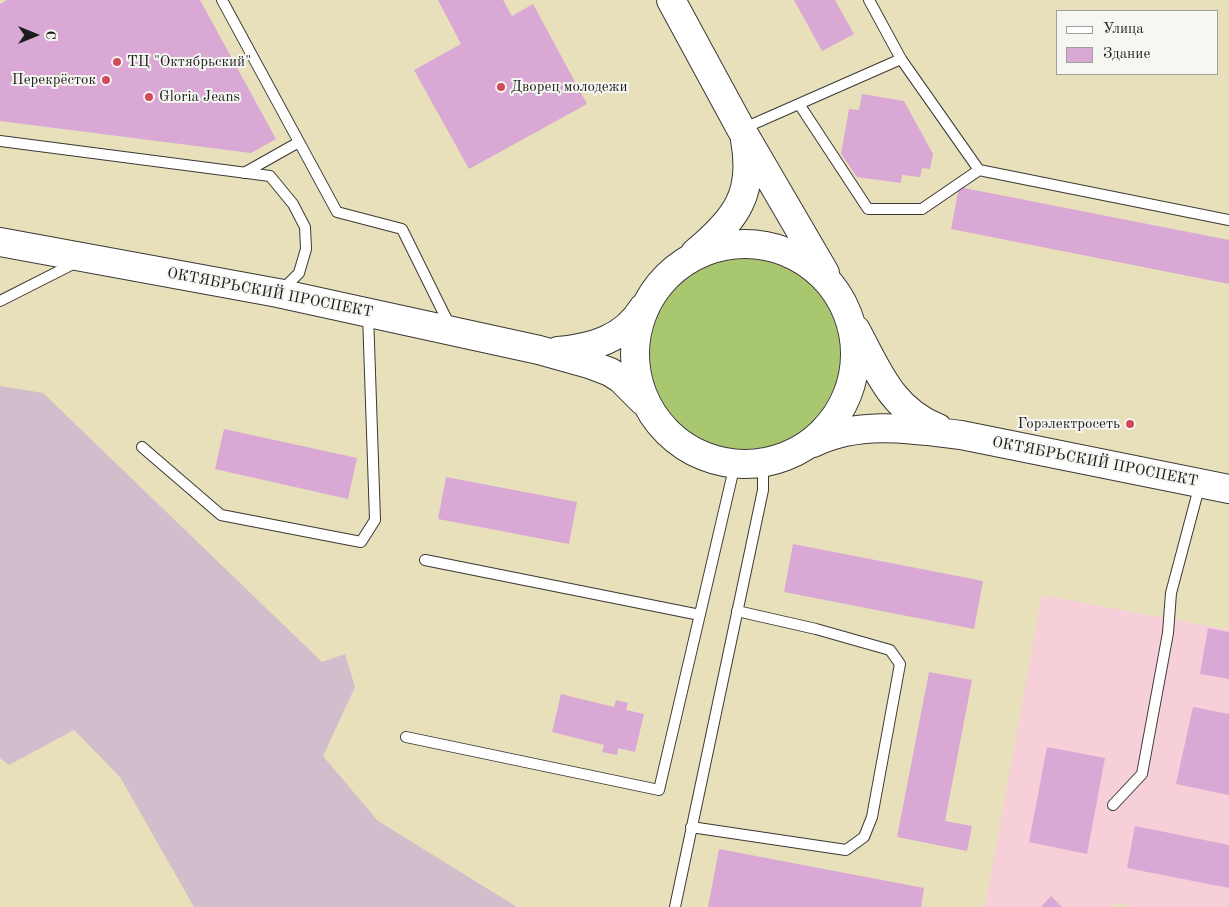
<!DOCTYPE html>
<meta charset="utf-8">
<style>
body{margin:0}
#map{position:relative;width:1229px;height:907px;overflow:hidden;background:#e8e0bb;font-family:"Old Standard TT",serif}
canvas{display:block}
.legend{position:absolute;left:1056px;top:10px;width:162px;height:65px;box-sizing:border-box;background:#f6f6f2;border:1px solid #9f9f9c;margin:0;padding:6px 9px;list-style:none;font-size:15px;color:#1c1c1c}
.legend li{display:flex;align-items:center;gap:10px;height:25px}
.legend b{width:25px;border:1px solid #9f9f9c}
.north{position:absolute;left:10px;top:10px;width:50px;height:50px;-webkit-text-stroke:4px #f6f6f2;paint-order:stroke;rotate:90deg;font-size:14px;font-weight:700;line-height:20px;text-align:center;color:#1c1c1c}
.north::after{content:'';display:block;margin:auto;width:18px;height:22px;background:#1c1c1c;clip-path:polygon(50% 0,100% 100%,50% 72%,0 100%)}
</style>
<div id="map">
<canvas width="1229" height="907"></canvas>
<ul class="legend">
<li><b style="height:6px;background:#fff"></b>Улица</li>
<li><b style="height:14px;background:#d9a8d5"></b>Здание</li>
</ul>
<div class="north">С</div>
</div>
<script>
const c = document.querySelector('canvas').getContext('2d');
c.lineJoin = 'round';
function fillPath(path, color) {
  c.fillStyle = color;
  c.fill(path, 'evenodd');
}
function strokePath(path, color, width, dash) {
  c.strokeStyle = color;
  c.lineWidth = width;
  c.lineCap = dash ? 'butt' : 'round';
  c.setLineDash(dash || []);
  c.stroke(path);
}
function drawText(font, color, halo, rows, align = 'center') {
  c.font = font + ' "Old Standard TT",serif';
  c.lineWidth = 4;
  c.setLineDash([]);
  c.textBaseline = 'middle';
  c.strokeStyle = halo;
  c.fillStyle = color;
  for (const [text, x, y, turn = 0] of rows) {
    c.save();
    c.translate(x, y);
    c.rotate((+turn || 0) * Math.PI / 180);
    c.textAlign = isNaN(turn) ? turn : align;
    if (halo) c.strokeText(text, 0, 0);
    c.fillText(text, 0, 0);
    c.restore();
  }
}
fillPath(new Path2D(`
 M 1042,595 L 1229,630 L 1229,907 L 1137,907 L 1115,903 L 1111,907 L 985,907 Z`), '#f6cfd9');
fillPath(new Path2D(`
 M 0,386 L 43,393 L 322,662 L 345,654 L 355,687 L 323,756 L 378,821 L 517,907 L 194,907 L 120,777 L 74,730 L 9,765 L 0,758 Z`), '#d1bdcb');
fillPath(new Path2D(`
 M650 354a95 95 0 1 1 190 0a95 95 0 1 1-190 0Z`), '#a9c76f');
fillPath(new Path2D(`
 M 7,0 L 200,0 L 276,139 L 251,153 L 0,121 L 0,4 Z
 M 438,0 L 503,0 L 512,16 L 533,4 L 587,104 L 469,169 L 414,70 L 461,44 Z
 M 794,0 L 835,0 L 854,34 L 822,51 Z
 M 862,94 L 904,101 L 933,154 L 930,169 L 922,168 L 920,177 L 902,175 L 901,183 L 857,177 L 841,154 L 849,109 L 859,110 Z
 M 959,187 L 1229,240 L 1229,284 L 951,229 Z
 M 224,429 L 357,458 L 348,499 L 215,469 Z
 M 446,477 L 577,502 L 569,544 L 438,519 Z
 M 793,544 L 983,581 L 974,629 L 784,592 Z
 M 1208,628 L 1229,632 L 1229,679 L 1200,674 Z
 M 929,672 L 972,680 L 945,821 L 972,826 L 967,851 L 897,837 Z
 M 561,694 L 614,707 L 616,700 L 628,703 L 626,710 L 644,714 L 635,752 L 618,748 L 617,755 L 602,752 L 604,745 L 552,732 Z
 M 1193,707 L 1229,714 L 1229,795 L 1176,784 Z
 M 1047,747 L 1105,758 L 1087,854 L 1029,842 Z
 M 1135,826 L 1229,845 L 1229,888 L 1127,868 Z
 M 719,849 L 924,888 L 921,907 L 708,907 Z
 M 1051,896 L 1062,907 L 1041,907 Z`), '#d9a8d5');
const service = new Path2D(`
 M 222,0 L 337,212 L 402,229 L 450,326
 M 869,0 L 901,59
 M 799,104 L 868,209 L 922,209 L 979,170
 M 742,129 L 901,59 L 979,170 L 1229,220
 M 0,141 L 270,176 L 293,204 L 305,227 L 306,249 L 299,273 L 281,291
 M 244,173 L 299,142
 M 0,301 L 77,262
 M 142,447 L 221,515 L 361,542 L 375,520 L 368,314
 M 425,560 L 700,615
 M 406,737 L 659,790 L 735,464
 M 1113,805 L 1142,774 L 1168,633 L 1171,593 L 1200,484
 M 691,827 L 846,850 L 864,837 L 872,817 L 900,664 L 890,650 L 816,629 L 737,611
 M 675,907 L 763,490 L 763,463`);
const secondary = new Path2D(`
 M 671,0 L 741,129 L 825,273
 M 0,242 L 278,293 L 539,350 L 589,364 L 610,372 L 621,379 L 643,401
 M635 354a110 110 0 1 1 220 0a110 110 0 1 1-220 0Z
 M 695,253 C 736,219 755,194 745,140
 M 856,330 C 878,371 892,410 938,428
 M 558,351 C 592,348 624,339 643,308
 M 813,443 C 859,420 913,429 961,435 L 1229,489`);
strokePath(service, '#3b3934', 12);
strokePath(secondary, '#3b3934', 30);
strokePath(service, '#fff', 10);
strokePath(secondary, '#fff', 28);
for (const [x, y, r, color] of [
 [117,62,5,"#d1495b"],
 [106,80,5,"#d1495b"],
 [501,87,5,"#d1495b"],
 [149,97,5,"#d1495b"],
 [1130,424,5,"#d1495b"]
]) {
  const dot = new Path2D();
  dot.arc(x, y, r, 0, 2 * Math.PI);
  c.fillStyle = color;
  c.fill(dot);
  strokePath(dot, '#f6f6f2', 2);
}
drawText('15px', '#1c1c1c', '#f6f6f2', [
 ["ТЦ \"Октябрьский\"",127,62],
 ["Перекрёсток",96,80,"right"],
 ["Дворец молодежи",511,87],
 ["Gloria Jeans",159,97],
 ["Горэлектросеть",1120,424,"right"]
], 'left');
drawText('15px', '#1c1c1c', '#f6f6f2', [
 ["ОКТЯБРЬСКИЙ ПРОСПЕКТ",270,293,11],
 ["ОКТЯБРЬСКИЙ ПРОСПЕКТ",1095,462,11]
]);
</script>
